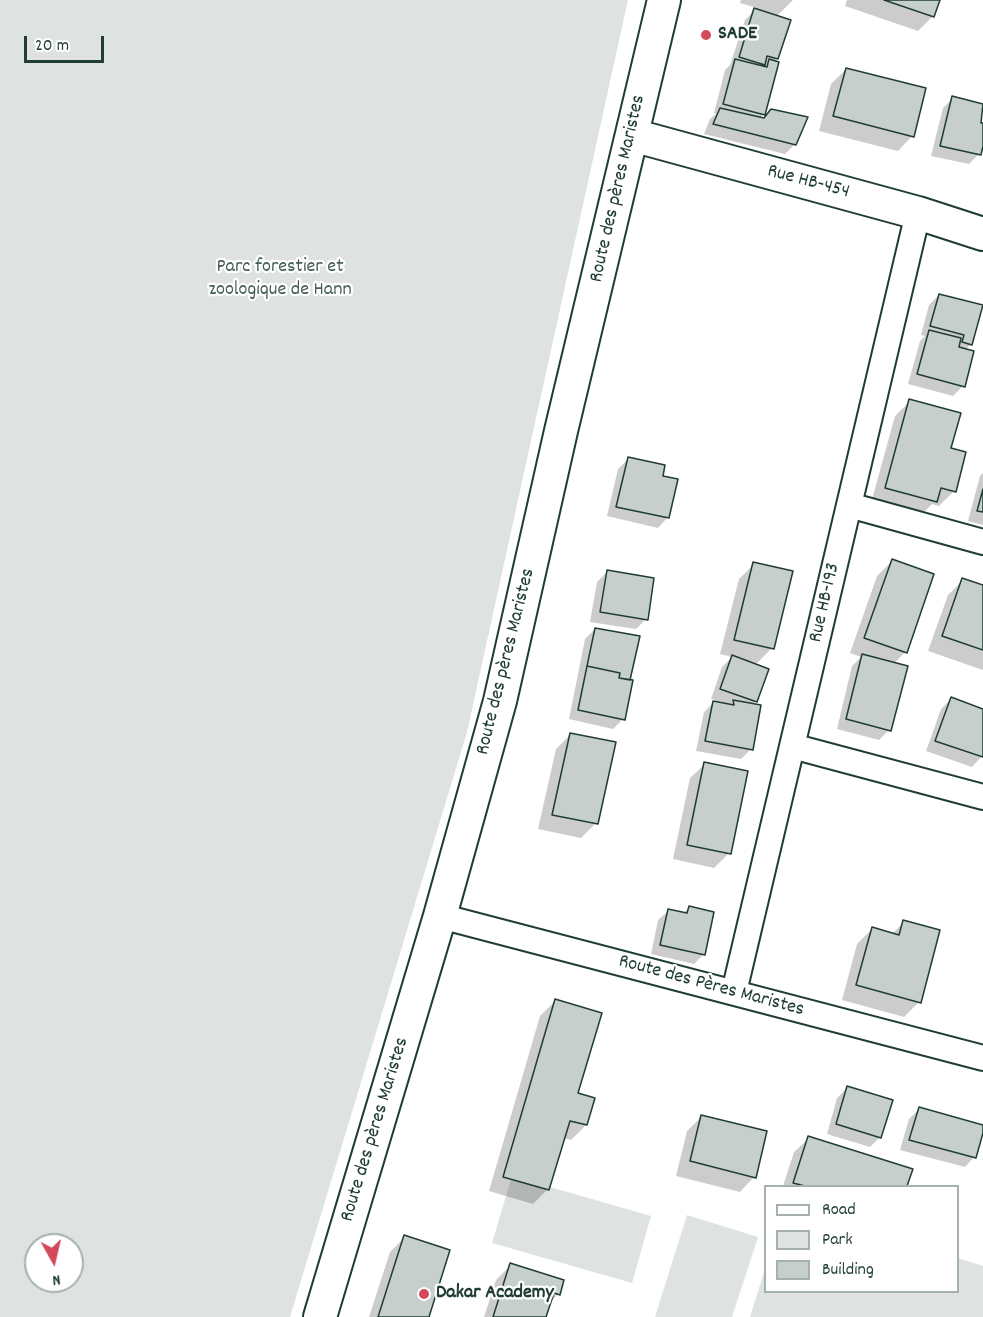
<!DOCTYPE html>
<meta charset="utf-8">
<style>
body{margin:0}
#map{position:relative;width:983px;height:1317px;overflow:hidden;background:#fff;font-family:Dekko,sans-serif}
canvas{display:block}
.legend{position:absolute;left:764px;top:1185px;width:195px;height:108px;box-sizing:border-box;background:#fff;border:2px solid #a5b1ae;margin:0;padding:8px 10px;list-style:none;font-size:18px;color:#1f3d34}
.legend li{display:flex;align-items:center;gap:12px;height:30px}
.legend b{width:30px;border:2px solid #a5b1ae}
.north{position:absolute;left:24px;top:1233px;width:60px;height:60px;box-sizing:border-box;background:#fff;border:2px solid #a5b1ae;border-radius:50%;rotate:172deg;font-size:16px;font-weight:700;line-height:24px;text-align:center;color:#1f3d34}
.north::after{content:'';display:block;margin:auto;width:21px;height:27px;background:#d1495b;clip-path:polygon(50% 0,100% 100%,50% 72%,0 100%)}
.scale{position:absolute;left:24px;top:36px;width:80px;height:27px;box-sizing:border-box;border:3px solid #1f3d34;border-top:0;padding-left:8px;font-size:18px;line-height:21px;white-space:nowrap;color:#1f3d34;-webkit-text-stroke:4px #fff;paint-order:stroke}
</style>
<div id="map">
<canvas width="983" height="1317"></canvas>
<ul class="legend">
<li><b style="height:8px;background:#fff"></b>Road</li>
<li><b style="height:16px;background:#dee3e2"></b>Park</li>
<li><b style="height:16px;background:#c7cfcc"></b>Building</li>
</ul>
<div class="north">N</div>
<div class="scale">20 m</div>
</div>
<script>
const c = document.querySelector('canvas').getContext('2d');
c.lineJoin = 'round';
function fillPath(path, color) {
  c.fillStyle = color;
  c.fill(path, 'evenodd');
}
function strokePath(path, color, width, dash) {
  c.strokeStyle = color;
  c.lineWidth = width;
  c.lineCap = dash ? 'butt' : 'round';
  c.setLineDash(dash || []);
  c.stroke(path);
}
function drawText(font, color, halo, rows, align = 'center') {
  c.font = font + ' Dekko,sans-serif';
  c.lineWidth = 4.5;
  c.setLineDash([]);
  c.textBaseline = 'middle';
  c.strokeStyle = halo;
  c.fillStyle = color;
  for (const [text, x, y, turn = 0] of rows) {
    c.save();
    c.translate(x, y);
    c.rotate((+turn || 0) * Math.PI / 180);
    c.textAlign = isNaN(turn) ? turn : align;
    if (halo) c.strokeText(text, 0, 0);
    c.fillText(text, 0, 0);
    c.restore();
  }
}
fillPath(new Path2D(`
 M 0,0 L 628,0 L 467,732 L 290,1317 L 0,1317 ZM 36,1245 L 72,1245 L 72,1281 L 36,1281 Z
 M 512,1176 L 651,1216 L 632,1283 L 492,1243 Z
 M 687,1215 L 758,1237 L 732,1317 L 655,1317 Z
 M 958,1258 L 983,1266 L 983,1317 L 750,1317 L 765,1269 L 766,1292 L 958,1292 Z`), '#dee3e2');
fillPath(new Path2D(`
 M 741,0 L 793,0 L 776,17 L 777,58 L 774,62 L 764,114 L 759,118 L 795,144 L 785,154 L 704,134 L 710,119 L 716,114 L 714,113 L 725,70 L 730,65 L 745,20 L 757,8 L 740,3 Z
 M 847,0 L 939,0 L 933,16 L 918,31 L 845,6 Z
 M 846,69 L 912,136 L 898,151 L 819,131 L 831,84 Z
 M 953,98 L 983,105 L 980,124 L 983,125 L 983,139 L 979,154 L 969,164 L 931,156 L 943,108 Z
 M 939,295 L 971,344 L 965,350 L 963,386 L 953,396 L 908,384 L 920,341 L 925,336 L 921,335 L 929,305 Z
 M 910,401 L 949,449 L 954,491 L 939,506 L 932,504 L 920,516 L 871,503 L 895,416 Z
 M 628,459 L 661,477 L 667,518 L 658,528 L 607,516 L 618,469 Z
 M 983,473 L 983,525 L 968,521 L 980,476 Z
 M 892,561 L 905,652 L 894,664 L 889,730 L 879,740 L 837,729 L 852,666 L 861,657 L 850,653 L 877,576 Z
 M 754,564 L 772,648 L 755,665 L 756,701 L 752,705 L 751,749 L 741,759 L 696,751 L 704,712 L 716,700 L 711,699 L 722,667 L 732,657 L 720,654 L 739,579 Z
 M 607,572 L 646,619 L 636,629 L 590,622 L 597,582 Z
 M 963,580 L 983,587 L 983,670 L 928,651 L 948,595 Z
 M 595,629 L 628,681 L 623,719 L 613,729 L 569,719 L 585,639 Z
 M 951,699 L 983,710 L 983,755 L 972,767 L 926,751 L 941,709 Z
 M 571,734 L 596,823 L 581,838 L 538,829 L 556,749 Z
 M 705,764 L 729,853 L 714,868 L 673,859 L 690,778 Z
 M 689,908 L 704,954 L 694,964 L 651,954 L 658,920 L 668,911 L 683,914 Z
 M 904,922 L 919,1002 L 904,1017 L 842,1000 L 857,944 L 872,929 L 891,935 Z
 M 555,1001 L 576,1094 L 586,1125 L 571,1140 L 563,1138 L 548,1189 L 533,1204 L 489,1191 L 540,1016 Z
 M 847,1088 L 880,1137 L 870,1147 L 827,1134 L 837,1098 Z
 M 919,1109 L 983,1126 L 974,1157 L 965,1167 L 900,1150 L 909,1119 Z
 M 702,1116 L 754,1177 L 740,1192 L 676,1176 L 687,1131 Z
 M 809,1138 L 911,1170 L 905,1186 L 783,1186 L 794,1152 Z
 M 405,1237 L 427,1317 L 369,1317 L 390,1252 Z
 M 511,1265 L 558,1294 L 549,1304 L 545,1317 L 484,1317 L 496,1280 Z`), '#0003');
const building = new Path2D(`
 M 884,0 L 940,0 L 934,17 Z
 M 754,8 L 791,20 L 778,59 L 767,56 L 765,65 L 739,57 Z
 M 735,59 L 767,67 L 769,59 L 779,62 L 765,115 L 723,104 Z
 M 846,68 L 926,88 L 914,137 L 833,116 Z
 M 952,96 L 983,104 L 981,123 L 983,123 L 983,146 L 981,155 L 940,146 Z
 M 720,108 L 764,118 L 771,109 L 808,117 L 796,145 L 713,124 Z
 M 939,294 L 983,305 L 972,345 L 962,342 L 964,335 L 930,326 Z
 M 929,330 L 961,338 L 959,347 L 974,351 L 965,387 L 917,374 Z
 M 909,399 L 961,413 L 951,448 L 966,452 L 956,492 L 941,488 L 937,502 L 885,488 Z
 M 628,457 L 665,465 L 663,476 L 678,479 L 669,518 L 616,507 Z
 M 983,489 L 983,512 L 977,511 Z
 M 892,559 L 934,574 L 907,653 L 864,638 Z
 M 753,562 L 793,571 L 774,649 L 734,640 Z
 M 607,570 L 654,578 L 648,620 L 600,612 Z
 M 962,578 L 983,585 L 983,650 L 942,636 Z
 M 595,628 L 640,636 L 630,680 L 619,678 L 620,673 L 587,666 Z
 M 862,654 L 908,666 L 891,731 L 846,719 Z
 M 732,655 L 769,669 L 757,702 L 720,689 Z
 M 587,666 L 620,673 L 619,678 L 633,680 L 625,720 L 578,710 Z
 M 951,697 L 983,709 L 983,757 L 935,741 Z
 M 733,700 L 761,705 L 753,750 L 705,741 L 713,701 L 734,705 Z
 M 570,733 L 616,742 L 598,824 L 552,815 Z
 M 704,762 L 748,771 L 731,854 L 687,845 Z
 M 689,906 L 714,912 L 705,955 L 660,945 L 668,909 L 687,913 Z
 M 903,920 L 940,930 L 921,1003 L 856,985 L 872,927 L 899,935 Z
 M 555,999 L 602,1013 L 578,1093 L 595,1098 L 587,1125 L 570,1121 L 549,1190 L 503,1177 Z
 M 847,1086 L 893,1100 L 881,1138 L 836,1124 Z
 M 919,1107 L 983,1125 L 983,1133 L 976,1158 L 909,1140 Z
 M 701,1115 L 767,1131 L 756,1178 L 690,1161 Z
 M 808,1136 L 913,1169 L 907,1186 L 805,1186 L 793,1183 Z
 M 404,1235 L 450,1250 L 429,1317 L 378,1317 Z
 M 510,1263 L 564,1280 L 560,1295 L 554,1293 L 546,1317 L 493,1317 Z`);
fillPath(building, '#c7cfcc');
strokePath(building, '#1f3d34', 1.5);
const minor = new Path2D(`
 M 849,505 L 983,542
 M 792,746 L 983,797
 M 440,916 L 983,1058
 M 734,992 L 918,213`);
const tertiary = new Path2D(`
 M 632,135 L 918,213 L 983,234
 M 320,1317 L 440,916 L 500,701 L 561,431 L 664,0`);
strokePath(minor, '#1f3d34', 28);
strokePath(tertiary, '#1f3d34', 36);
strokePath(minor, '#fff', 24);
strokePath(tertiary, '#fff', 32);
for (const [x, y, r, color] of [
 [706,35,6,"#d1495b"],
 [424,1294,6,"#d1495b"]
]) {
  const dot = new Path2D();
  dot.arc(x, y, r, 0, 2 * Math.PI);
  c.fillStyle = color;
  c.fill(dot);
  strokePath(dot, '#fff', 2);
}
drawText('bold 20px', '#1f3d34', '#fff', [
 ["SADE",718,35],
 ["Dakar Academy",436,1294]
], 'left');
drawText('20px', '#1f3d34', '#fff', [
 ["Rue HB-454",808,183,15],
 ["Route des pères Maristes",619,189,-77],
 ["Rue HB-193",826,603,-77],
 ["Route des pères Maristes",507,662,-76],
 ["Route des Pères Maristes",711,987,15],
 ["Route des pères Maristes",376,1130,-73]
]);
drawText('20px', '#455e57', '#fff', [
 ["Parc forestier et",280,268],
 ["zoologique de Hann",280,291]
]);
</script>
